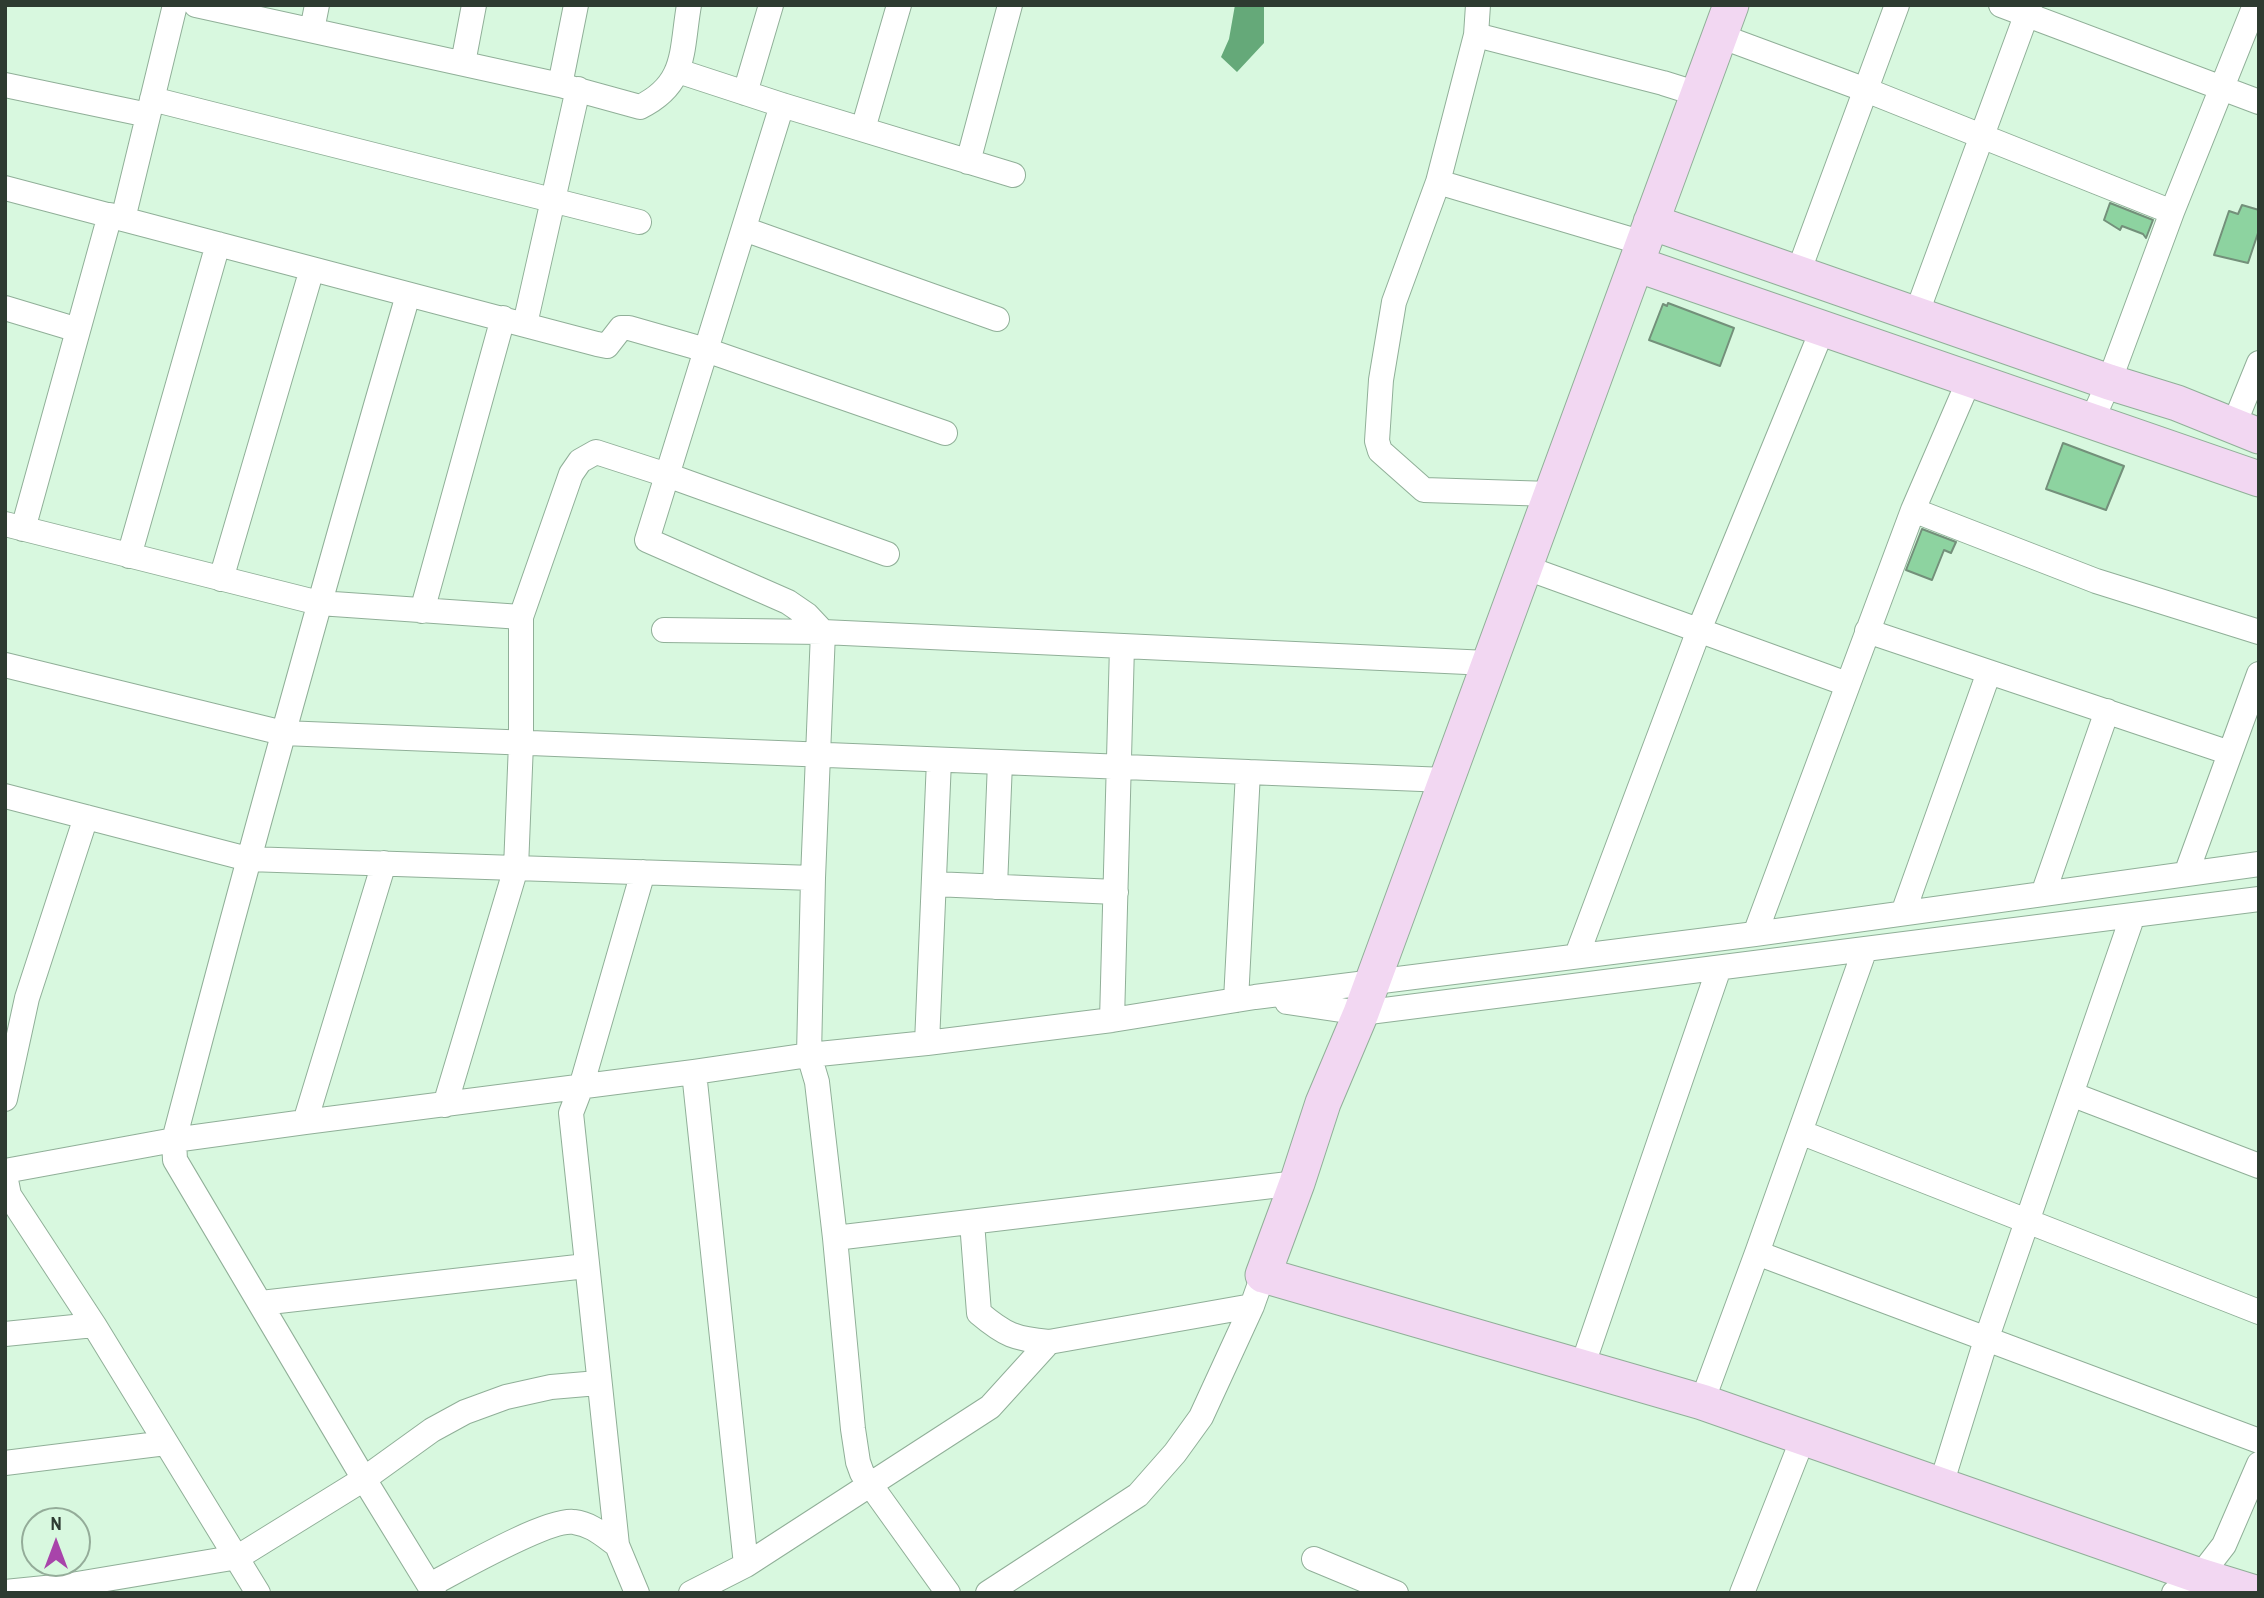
<!DOCTYPE html>
<style>
body{margin:0}
#map{position:relative;width:2264px;height:1598px;overflow:hidden;background:#d8f8df;font-family:"Archivo Narrow",sans-serif}
canvas{display:block}
.frame{position:absolute;inset:0;border:7px solid #2e3b31;pointer-events:none}
.north{position:absolute;left:21px;top:1507px;width:70px;height:70px;box-sizing:border-box;background:#d8f8df;border:2px solid #94ac99;border-radius:50%;rotate:0deg;font-size:19px;font-weight:700;line-height:28px;text-align:center;color:#2e3b31}
.north::after{content:'';display:block;margin:auto;width:24px;height:32px;background:#a844aa;clip-path:polygon(50% 0,100% 100%,50% 72%,0 100%)}
</style>
<div id="map">
<canvas width="2264" height="1598"></canvas>
<div class="frame"></div>
<div class="north">N</div>
</div>
<script>
const c = document.querySelector('canvas').getContext('2d');
c.lineJoin = 'round';
function fillPath(path, color) {
  c.fillStyle = color;
  c.fill(path, 'evenodd');
}
function strokePath(path, color, width, dash) {
  c.strokeStyle = color;
  c.lineWidth = width;
  c.lineCap = dash ? 'butt' : 'round';
  c.setLineDash(dash || []);
  c.stroke(path);
}
fillPath(new Path2D(`
 M 1235,5 L 1264,5 L 1264,43 L 1237,72 L 1221,57 L 1229,39 Z`), '#65a979');
const building = new Path2D(`
 M 2110,203 L 2153,220 L 2146,238 L 2143,234 L 2122,226 L 2120,230 L 2104,220 Z
 M 2242,205 L 2259,210 L 2259,230 L 2248,263 L 2214,255 L 2229,211 L 2238,214 Z
 M 1668,303 L 1734,328 L 1720,366 L 1649,340 L 1663,304 L 1667,306 Z
 M 2063,443 L 2124,466 L 2106,510 L 2046,489 Z
 M 1922,529 L 1956,542 L 1951,553 L 1944,550 L 1932,580 L 1906,570 Z`);
fillPath(building, '#8dd3a0');
strokePath(building, '#73907a', 2);
const street = new Path2D(`
 M 196,5 L 560,85 L 640,107 C 687,84 681,51 689,5
 M 1478,5 L 1476,35 L 1438,182 L 1643,243
 M 2001,5 L 2259,102
 M 312,30 L 317,5
 M 1476,35 L 1663,83 L 1698,94
 M 1720,36 L 1866,90 L 2172,212
 M 463,63 L 474,5
 M 678,71 L 782,105 L 1013,175
 M 5,85 L 148,115
 M 560,85 L 576,5
 M 745,93 L 771,5
 M 152,99 L 639,222
 M 782,105 L 647,540 L 788,602 L 807,615 L 823,632 L 813,878 L 809,1055 L 817,1082 L 835,1238 L 853,1429 L 858,1462 L 862,1473 L 948,1593
 M 863,129 L 899,5
 M 968,162 L 1010,5
 M 1438,182 L 1394,302 L 1381,380 L 1377,441 L 1380,451 L 1424,490 L 1551,494
 M 5,188 L 597,344 L 607,346 L 621,328 L 629,328 L 706,350 L 945,433
 M 123,219 L 175,5
 M 744,229 L 997,319
 M 1798,273 L 1897,5
 M 408,295 C 326,576 248,857 174,1140 L 175,1160 L 364,1479 L 434,1593
 M 5,308 L 78,330
 M 1916,315 L 2030,5
 M 525,324 L 578,89
 M 2092,420 L 2109,382 L 2172,212 L 2255,5
 M 2233,427 L 2259,363
 M 1913,510 L 2096,581 L 2259,632
 M 5,524 L 319,603 L 521,617
 M 23,529 L 110,215
 M 129,556 L 218,244
 M 1524,567 L 1847,684
 M 221,579 L 312,269
 M 422,611 L 503,318
 M 664,630 L 823,632 L 1488,663
 M 1867,631 L 2230,753
 M 5,665 L 283,733 L 1446,780
 M 5,796 L 248,859 L 813,878
 M 2186,874 L 2259,674
 M 934,884 L 1116,892
 M 995,887 L 1000,762
 M 2043,894 L 2107,711
 M 1903,913 L 1989,672
 M 1755,934 L 1913,510 L 1970,378
 M 1577,955 L 1699,630 L 1823,328
 M 1236,1000 L 1248,772
 M 1287,1002 L 1361,1013 L 2259,899
 M 1112,1020 L 1122,646
 M 927,1043 L 939,760
 M 694,1072 L 746,1565
 M 2071,1094 L 2259,1166
 M 5,1099 L 27,998 L 86,817
 M 445,1105 L 516,868 L 521,743 L 521,617 L 571,474 L 580,461 L 596,452 L 667,475 L 887,554
 M 305,1122 L 384,863
 M 1800,1132 L 2259,1312
 M 5,1171 L 174,1140 L 305,1122 L 694,1072 L 809,1055 L 927,1043 L 1112,1020 L 1255,997 L 1755,934 L 2259,864
 M 5,1175 L 9,1195 L 94,1325 L 258,1593
 M 972,1222 L 979,1313 C 1005,1335 1015,1339 1049,1342 L 1252,1306
 M 835,1238 L 1297,1183
 M 1757,1253 L 2259,1441
 M 261,1303 L 586,1266
 M 5,1334 L 94,1325
 M 1582,1367 L 1719,968
 M 1702,1402 L 1757,1253 L 1865,949
 M 5,1463 L 166,1443
 M 1941,1485 L 1986,1340 L 2133,915
 M 1314,1559 L 1396,1593
 M 430,1585 C 457,1571 548,1518 574,1522 C 591,1524 603,1535 617,1545
 M 5,1592 L 65,1586 L 238,1557 L 364,1479 L 432,1430 L 465,1412 L 506,1397 L 551,1387 L 598,1383
 M 637,1593 L 617,1545 L 571,1113 L 581,1087 L 643,872
 M 691,1593 L 746,1565 L 990,1407 L 1049,1342
 M 988,1593 L 1138,1495 L 1175,1453 L 1201,1417 L 1252,1306 L 1263,1275
 M 1742,1593 L 1803,1438
 M 2174,1593 L 2200,1576 L 2224,1545 L 2259,1464`);
const secondary = new Path2D(`
 M 1731,5 L 1361,1013 L 1323,1103 L 1297,1183 L 1263,1275 L 1702,1402 L 2200,1576 L 2255,1593
 M 1651,222 L 2109,382 L 2177,403 L 2259,436
 M 1636,264 L 2259,479`);
strokePath(street, '#90af98', 26);
strokePath(secondary, '#90af98', 37);
strokePath(street, '#fff', 24);
strokePath(secondary, '#f2d7f2', 35);
</script>
